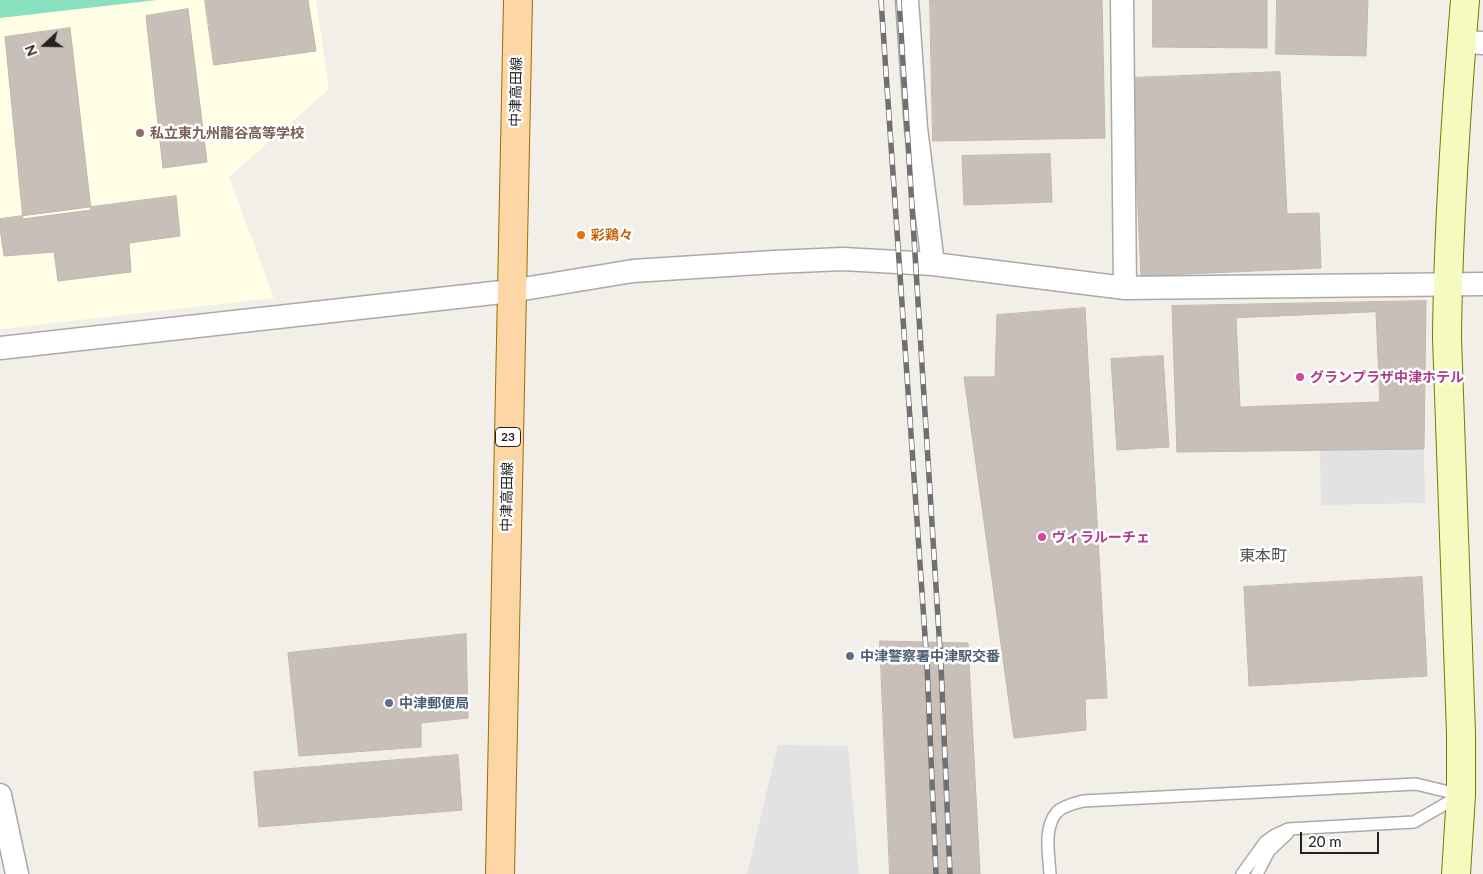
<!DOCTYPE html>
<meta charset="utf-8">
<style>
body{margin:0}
#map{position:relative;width:1483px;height:874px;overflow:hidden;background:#f2efe9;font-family:Lato,sans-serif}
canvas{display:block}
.north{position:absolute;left:20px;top:20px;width:50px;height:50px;-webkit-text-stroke:4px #fff;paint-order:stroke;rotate:249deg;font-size:14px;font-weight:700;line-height:20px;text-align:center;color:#222}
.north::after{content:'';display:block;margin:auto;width:18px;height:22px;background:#222;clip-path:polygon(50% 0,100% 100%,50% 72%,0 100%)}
.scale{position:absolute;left:1300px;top:832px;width:79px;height:22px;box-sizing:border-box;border:2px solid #222;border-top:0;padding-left:6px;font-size:15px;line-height:18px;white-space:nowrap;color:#222;-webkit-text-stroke:4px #fff;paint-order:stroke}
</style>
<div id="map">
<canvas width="1483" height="874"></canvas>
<div class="north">N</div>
<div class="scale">20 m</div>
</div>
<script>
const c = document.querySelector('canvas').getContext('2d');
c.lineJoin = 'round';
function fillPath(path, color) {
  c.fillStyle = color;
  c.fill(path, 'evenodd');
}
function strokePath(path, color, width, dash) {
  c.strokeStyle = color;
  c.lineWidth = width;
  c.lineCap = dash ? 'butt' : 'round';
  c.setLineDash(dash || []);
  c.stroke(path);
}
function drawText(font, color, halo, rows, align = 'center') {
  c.font = font + ' Lato,"Noto Sans JP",sans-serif';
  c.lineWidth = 5;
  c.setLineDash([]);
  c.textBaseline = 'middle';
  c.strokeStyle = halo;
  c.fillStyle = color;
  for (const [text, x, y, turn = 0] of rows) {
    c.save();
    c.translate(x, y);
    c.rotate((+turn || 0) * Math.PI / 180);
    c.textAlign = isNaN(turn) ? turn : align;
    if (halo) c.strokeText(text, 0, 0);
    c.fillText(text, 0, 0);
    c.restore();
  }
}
fillPath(new Path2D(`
 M 0,0 L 316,0 L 329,89 L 229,177 L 274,298 L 0,329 Z`), '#ffffe5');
fillPath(new Path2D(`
 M 0,0 L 157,0 L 0,18 Z`), '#88e0be');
fillPath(new Path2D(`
 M 1424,449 L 1425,503 L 1321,505 L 1320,450 Z
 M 778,745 L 848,746 L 859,874 L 747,874 Z`), '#e2e2e2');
const building = new Path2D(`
 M 205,0 L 308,0 L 316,51 L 214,65 Z
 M 930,0 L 1102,0 L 1105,138 L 933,141 Z
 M 1153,0 L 1267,0 L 1267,48 L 1153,47 Z
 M 1277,0 L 1368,0 L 1366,56 L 1276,54 Z
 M 188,9 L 207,162 L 163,168 L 146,16 Z
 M 70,28 L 91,210 L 23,219 L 5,37 Z
 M 1280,72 L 1287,214 L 1319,213 L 1321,268 L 1141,276 L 1132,78 Z
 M 1050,154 L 1052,202 L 964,205 L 962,156 Z
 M 176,196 L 180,236 L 129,243 L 131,272 L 58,281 L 54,252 L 4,256 L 0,229 L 0,219 Z
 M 1426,301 L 1424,449 L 1177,452 L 1172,306 Z
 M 1085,308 L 1107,698 L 1085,699 L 1086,730 L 1014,738 L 964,377 L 995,377 L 997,315 Z
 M 1376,312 L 1380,402 L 1240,407 L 1236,318 Z
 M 1163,356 L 1169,447 L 1117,450 L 1111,359 Z
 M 1422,577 L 1427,676 L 1249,686 L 1244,587 Z
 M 466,634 L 468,718 L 421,723 L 421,747 L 299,756 L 288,653 Z
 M 880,641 L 968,643 L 980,874 L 890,874 Z
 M 458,755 L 462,810 L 259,827 L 254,772 Z`);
fillPath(building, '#c7bfb8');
strokePath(building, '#c4b6ab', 1);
const lane = new Path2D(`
 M 1050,874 C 1049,855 1043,828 1057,812 C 1063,806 1075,803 1083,801 L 1416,784 L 1461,795 L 1414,822 L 1288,829 L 1275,835 L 1265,842 L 1242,874
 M 1257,874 L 1269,851 L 1288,833`);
const street = new Path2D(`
 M 907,0 L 916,128 L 933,264
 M 1122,0 L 1125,288
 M 1462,42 L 1483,43
 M 0,348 L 511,291 L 633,271 L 774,262 L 843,259 L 933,264 L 1125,288 L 1483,284
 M 0,795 L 17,874`);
const secondary = new Path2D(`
 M 1456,874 L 1461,795 L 1461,733 L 1447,338 C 1448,225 1456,112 1465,0`);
const primary = new Path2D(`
 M 500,874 L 518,0`);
strokePath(lane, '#a9a9a9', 14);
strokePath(street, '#a9a9a9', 25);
strokePath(secondary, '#707d05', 30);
strokePath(primary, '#a06b00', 30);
strokePath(lane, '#fff', 11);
strokePath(street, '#fff', 22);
strokePath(secondary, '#f7fabf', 28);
strokePath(primary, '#fcd6a4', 28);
const rail = new Path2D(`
 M 881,0 L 927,665 L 936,874
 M 899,0 L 941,666 L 950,874`);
strokePath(rail, '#707070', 5.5);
strokePath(rail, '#fff', 4, [11]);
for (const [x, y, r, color] of [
 [140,133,5,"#8d6e63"],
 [581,235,5,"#e8710a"],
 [1300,377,5,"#d1479c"],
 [1042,537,5,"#d1479c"],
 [850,656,5,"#5c6f8a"],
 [389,703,5,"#5c6f8a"]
]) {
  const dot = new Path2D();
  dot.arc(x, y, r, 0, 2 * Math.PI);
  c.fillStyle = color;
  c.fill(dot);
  strokePath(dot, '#fff', 2);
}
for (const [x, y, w] of [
 [508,437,25]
]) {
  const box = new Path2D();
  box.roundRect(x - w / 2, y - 9.5, w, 19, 4);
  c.fillStyle = '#fff';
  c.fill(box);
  strokePath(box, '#222', 1);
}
drawText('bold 12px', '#222', null, [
 ["23",508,437]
]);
drawText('14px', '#222', '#fff', [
 ["中津高田線",516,92,-89],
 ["中津高田線",507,497,-89]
]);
drawText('bold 14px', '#785e54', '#fff', [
 ["私立東九州龍谷高等学校",150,133]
], 'left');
drawText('bold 14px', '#c56008', '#fff', [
 ["彩鶏々",591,235]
], 'left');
drawText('bold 14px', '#b23c85', '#fff', [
 ["グランプラザ中津ホテル",1310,377],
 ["ヴィラルーチェ",1052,537]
], 'left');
drawText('bold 14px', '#4e5e75', '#fff', [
 ["中津警察署中津駅交番",860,656],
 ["中津郵便局",399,703]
], 'left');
drawText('16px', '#555', '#fff', [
 ["東本町",1263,556]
]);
</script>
